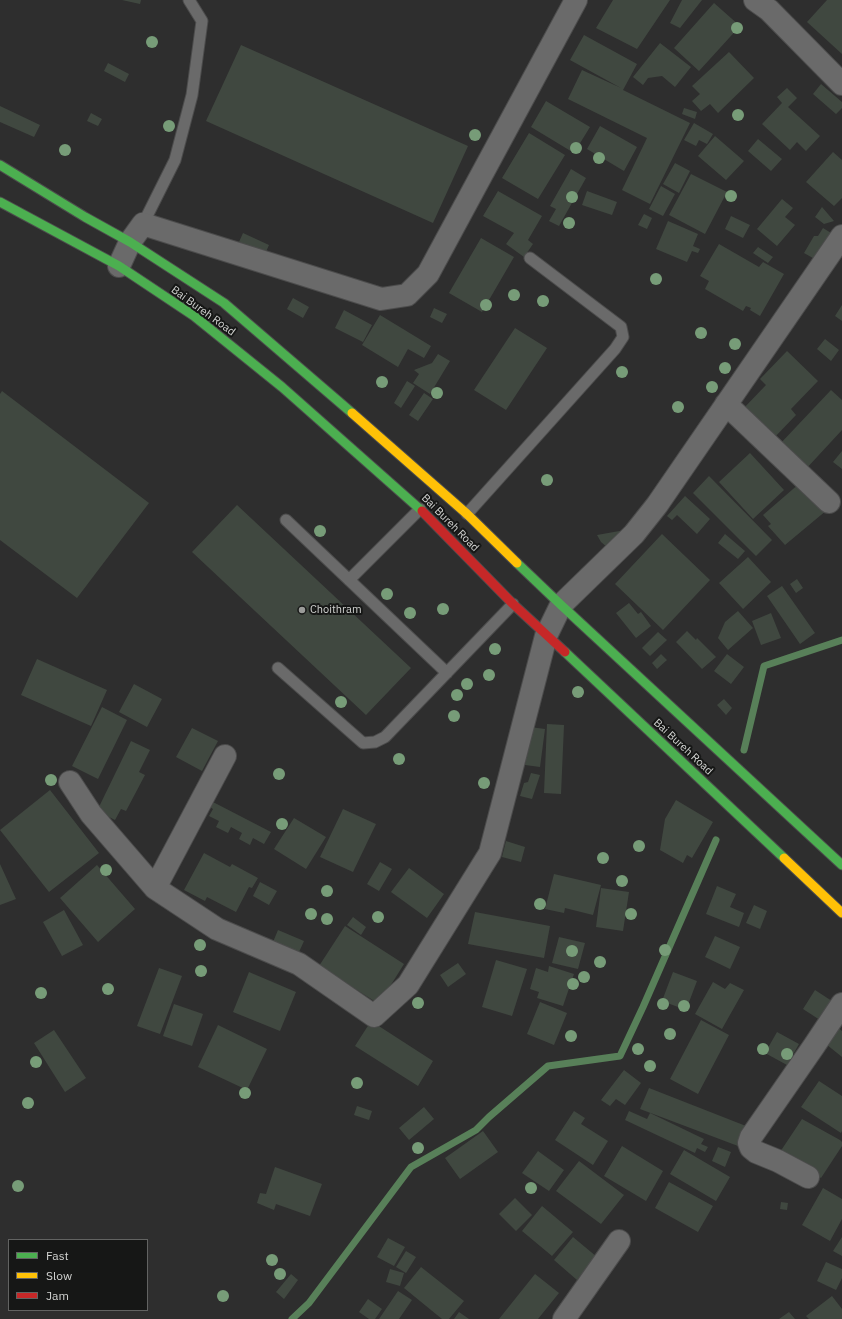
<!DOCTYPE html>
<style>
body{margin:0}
#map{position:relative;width:842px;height:1319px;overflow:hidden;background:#2e2e2e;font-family:"IBM Plex Sans",sans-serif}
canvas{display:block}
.legend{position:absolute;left:8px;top:1239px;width:140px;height:72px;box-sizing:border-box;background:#161716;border:1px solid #626362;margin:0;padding:5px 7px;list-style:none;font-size:12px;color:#d4d5d3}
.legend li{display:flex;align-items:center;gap:8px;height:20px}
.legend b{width:20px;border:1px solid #626362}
</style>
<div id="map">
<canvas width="842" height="1319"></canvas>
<ul class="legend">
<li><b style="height:5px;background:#4caf50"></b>Fast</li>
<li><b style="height:5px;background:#ffc107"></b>Slow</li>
<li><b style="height:5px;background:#c62828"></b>Jam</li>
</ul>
</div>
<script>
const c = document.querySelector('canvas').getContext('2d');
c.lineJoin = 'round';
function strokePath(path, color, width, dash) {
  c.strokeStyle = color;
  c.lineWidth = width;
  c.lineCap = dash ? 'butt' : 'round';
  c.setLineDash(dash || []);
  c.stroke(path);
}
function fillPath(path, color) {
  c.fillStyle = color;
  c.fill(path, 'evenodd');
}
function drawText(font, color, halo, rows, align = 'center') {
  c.font = font + ' "IBM Plex Sans",sans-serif';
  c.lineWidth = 4;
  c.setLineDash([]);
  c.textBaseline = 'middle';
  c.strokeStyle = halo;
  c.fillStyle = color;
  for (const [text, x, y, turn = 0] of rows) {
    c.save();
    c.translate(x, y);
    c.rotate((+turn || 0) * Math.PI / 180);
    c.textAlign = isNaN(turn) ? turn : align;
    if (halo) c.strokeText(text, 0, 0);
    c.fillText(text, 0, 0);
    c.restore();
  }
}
strokePath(new Path2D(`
 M 744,750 L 764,666 L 842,640
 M 292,1319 L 309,1303 L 411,1167 L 476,1130 L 489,1117 L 548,1066 L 620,1056 L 643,1007 L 716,840`), '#588059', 7);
fillPath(new Path2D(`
 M 122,0 L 141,0 L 140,4 Z
 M 613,0 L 670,0 L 637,49 L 596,28 Z
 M 682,0 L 702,0 L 680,28 L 670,23 Z
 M 827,0 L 842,0 L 842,54 L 807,22 Z
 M 714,3 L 740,26 L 699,71 L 674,48 Z
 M 584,35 L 637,64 L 623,90 L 690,123 L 650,204 L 622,190 L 647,138 L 568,99 L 582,70 L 621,88 L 570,60 Z
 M 660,43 L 691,67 L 675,87 L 662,76 L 648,78 L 643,85 L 633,77 Z
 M 241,45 L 468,146 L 433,223 L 206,121 Z
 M 729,52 L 754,78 L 718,113 L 710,104 L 701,111 L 692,101 L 700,94 L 692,86 Z
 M 108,63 L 129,74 L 125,82 L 104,71 Z
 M 821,84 L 842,102 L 842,108 L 836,114 L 813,94 Z
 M 787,88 L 797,98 L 788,107 L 820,136 L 806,151 L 797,142 L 790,150 L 762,124 L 782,103 L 777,97 Z
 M 546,101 L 590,127 L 574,153 L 531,127 Z
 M 0,106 L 40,125 L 34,137 L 0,122 Z
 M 684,108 L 697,112 L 695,119 L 682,114 Z
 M 91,113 L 102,119 L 98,126 L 87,121 Z
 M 694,123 L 713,134 L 707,144 L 699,140 L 696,146 L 684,140 Z
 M 600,126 L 637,147 L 624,171 L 587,149 Z
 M 529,133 L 565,155 L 538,199 L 502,178 Z
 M 715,136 L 744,161 L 726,180 L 698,156 Z
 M 758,139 L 782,159 L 771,171 L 748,151 Z
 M 833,152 L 842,160 L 842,198 L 834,206 L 806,182 Z
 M 675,163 L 690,171 L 679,193 L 663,184 Z
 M 571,169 L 586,178 L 559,226 L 549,221 L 556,209 L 550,206 Z
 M 691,174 L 727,192 L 705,234 L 669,215 Z
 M 661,186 L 675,194 L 663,216 L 649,209 Z
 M 498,191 L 542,216 L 528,240 L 533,244 L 524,257 L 506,244 L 514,233 L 483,216 Z
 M 587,191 L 617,202 L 612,215 L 582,205 Z
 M 782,199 L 793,208 L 785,217 L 795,225 L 777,246 L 757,229 Z
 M 822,207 L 834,221 L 824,224 L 815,217 Z
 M 644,214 L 652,218 L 647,229 L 638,225 Z
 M 731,216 L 750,225 L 743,238 L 725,229 Z
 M 668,221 L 698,234 L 693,246 L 700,249 L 698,253 L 692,251 L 687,262 L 656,249 Z
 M 823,228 L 836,236 L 820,262 L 804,253 L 814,236 L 818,236 Z
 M 243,233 L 269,245 L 265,254 L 239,242 Z
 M 481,238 L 514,257 L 482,312 L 449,293 Z
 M 719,244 L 759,267 L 763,262 L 784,274 L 760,316 L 750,310 L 751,308 L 746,306 L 743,311 L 705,289 L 709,281 L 700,276 Z
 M 758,247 L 773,257 L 768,263 L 753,253 Z
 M 293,298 L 309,307 L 303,318 L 287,309 Z
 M 842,305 L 842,321 L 835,316 Z
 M 434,308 L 447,314 L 442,323 L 430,317 Z
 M 344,310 L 372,325 L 363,342 L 335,328 Z
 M 380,315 L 431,346 L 424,358 L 408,349 L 398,367 L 362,345 Z
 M 515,328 L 547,348 L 506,410 L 474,390 Z
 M 825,339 L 839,350 L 831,361 L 817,349 Z
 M 787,351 L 818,381 L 791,409 L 796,415 L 773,439 L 742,410 L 766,385 L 760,379 Z
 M 438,354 L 450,361 L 430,394 L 413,383 L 419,374 L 414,370 L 432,363 Z
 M 407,381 L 415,386 L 401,408 L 394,403 Z
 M 831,390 L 842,400 L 842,430 L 805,470 L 779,445 Z
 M 2,391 L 149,503 L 77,598 L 0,540 L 0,394 Z
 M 424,393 L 433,399 L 418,421 L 409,415 Z
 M 842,451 L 842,469 L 833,462 Z
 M 750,453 L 784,490 L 753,519 L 719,482 Z
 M 709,476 L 772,540 L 756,556 L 693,493 Z
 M 800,483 L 827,510 L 785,545 L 768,526 L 771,524 L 763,515 Z
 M 685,496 L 710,519 L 697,534 L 677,515 L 672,520 L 667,516 Z
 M 237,505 L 411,668 L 366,715 L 192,552 Z
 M 625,530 L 608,548 L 601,542 L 597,535 Z
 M 662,534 L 710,580 L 663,630 L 615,584 Z
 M 725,534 L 745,551 L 738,559 L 718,543 Z
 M 748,557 L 771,582 L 743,609 L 719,583 Z
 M 797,579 L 803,588 L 796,593 L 790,584 Z
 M 782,586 L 815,633 L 800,644 L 767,596 Z
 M 629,603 L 638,614 L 641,612 L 651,626 L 636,638 L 616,613 Z
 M 738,611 L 753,628 L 728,650 L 718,638 L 725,622 Z
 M 771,613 L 781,638 L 761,645 L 752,621 Z
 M 687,631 L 696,640 L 697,638 L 716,657 L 702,669 L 676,642 Z
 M 658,632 L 667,640 L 650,656 L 642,648 Z
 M 661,654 L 667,660 L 657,669 L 652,663 Z
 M 727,654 L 744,667 L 731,684 L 714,671 Z
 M 37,659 L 107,690 L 91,726 L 21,695 Z
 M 134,684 L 162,699 L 147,727 L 119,712 Z
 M 724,699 L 732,708 L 726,715 L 717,705 Z
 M 102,707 L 127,720 L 98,779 L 72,766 Z
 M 547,724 L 564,725 L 561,794 L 544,793 Z
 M 530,727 L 545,729 L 540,767 L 525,765 Z
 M 192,728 L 218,741 L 202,771 L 176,757 Z
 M 131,741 L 150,750 L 139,772 L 145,775 L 126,811 L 121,809 L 115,820 L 97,811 Z
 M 531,773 L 540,775 L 532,799 L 520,796 L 524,783 L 528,782 Z
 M 50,790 L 99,853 L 49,892 L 0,830 Z
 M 676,800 L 713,822 L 692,858 L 687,855 L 683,863 L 660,850 L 665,819 Z
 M 213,802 L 271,832 L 264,844 L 253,838 L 250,845 L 239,839 L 242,833 L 231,827 L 228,833 L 216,827 L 219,821 L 209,816 L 213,809 L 210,807 Z
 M 343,809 L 376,824 L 353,872 L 320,857 Z
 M 294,818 L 326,837 L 306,869 L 274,849 Z
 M 506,841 L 525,847 L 521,862 L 502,857 Z
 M 204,853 L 230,867 L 232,864 L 258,878 L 252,888 L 249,887 L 236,912 L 207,897 L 205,901 L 184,890 Z
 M 380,862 L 392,869 L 379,891 L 367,884 Z
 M 0,864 L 16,899 L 0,905 Z
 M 97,865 L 135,909 L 98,942 L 60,898 Z
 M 409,868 L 444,894 L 427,918 L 391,892 Z
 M 554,874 L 601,885 L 593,915 L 565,908 L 564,913 L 545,909 Z
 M 260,882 L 277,891 L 269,905 L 253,896 Z
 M 717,886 L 736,894 L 730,907 L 744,913 L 739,927 L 706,914 Z
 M 601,888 L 629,892 L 623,931 L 596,927 Z
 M 754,905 L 767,911 L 760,929 L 746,923 Z
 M 64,910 L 83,945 L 62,956 L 43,922 Z
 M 475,912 L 550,926 L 544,958 L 468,944 Z
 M 353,917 L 366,927 L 361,935 L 347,925 Z
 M 345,926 L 404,964 L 379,1004 L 319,966 Z
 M 278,930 L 304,941 L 299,952 L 273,942 Z
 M 715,936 L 740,947 L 730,969 L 705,957 Z
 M 559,937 L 585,943 L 578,969 L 552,963 Z
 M 496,960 L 527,969 L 512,1016 L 482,1007 Z
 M 458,963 L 466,974 L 448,987 L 440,975 Z
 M 549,966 L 574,974 L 563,1006 L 537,998 L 539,992 L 530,989 L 536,968 L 548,972 Z
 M 159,968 L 182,976 L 160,1034 L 137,1026 Z
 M 249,972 L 296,992 L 280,1031 L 233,1012 Z
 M 673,972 L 697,981 L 686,1010 L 662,1001 Z
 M 713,982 L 725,989 L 730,983 L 744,990 L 722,1029 L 695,1014 Z
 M 815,990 L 835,1003 L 823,1022 L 803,1009 Z
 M 540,1002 L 567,1013 L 554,1045 L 527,1034 Z
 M 174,1004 L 203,1014 L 192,1046 L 163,1036 Z
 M 701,1020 L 729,1035 L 698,1094 L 670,1079 Z
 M 371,1021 L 433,1061 L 418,1086 L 355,1046 Z
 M 834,1024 L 842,1031 L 842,1057 L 821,1040 Z
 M 218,1025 L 267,1049 L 247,1090 L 198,1067 Z
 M 54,1030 L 86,1078 L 65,1092 L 34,1043 Z
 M 777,1032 L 799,1044 L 787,1065 L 765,1053 Z
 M 624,1070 L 641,1083 L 625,1105 L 616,1099 L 610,1106 L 601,1100 Z
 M 819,1081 L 842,1096 L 842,1131 L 841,1133 L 801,1107 Z
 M 649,1088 L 746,1126 L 738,1146 L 640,1109 Z
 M 357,1106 L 372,1111 L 369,1120 L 354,1115 Z
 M 424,1107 L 434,1119 L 409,1140 L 399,1128 Z
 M 574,1111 L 585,1118 L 581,1124 L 608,1141 L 593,1165 L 555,1140 Z
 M 629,1111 L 647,1119 L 650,1113 L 704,1139 L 701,1144 L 708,1147 L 705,1152 L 697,1148 L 695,1153 L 625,1120 Z
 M 802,1119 L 840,1140 L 842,1142 L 842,1146 L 821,1178 L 780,1152 Z
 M 483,1131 L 498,1152 L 460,1179 L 445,1158 Z
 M 622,1146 L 663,1171 L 646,1201 L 604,1176 Z
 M 718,1147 L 731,1152 L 725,1167 L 712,1161 Z
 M 684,1150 L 730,1177 L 716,1201 L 670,1174 Z
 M 538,1151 L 564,1170 L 549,1191 L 522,1173 Z
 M 579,1161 L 624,1195 L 601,1224 L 556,1191 Z
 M 275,1167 L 322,1184 L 310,1216 L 276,1204 L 274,1210 L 257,1203 L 260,1193 L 266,1194 Z
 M 669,1182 L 713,1206 L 698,1232 L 655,1208 Z
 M 823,1188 L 842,1199 L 842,1219 L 830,1241 L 802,1225 Z
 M 515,1198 L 532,1215 L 516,1231 L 499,1214 Z
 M 781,1202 L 788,1203 L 787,1210 L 780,1209 Z
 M 542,1206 L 573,1232 L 552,1256 L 522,1231 Z
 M 573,1237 L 597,1257 L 577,1280 L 554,1260 Z
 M 842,1237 L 842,1256 L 833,1251 Z
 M 388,1238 L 405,1247 L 394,1266 L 377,1257 Z
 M 406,1251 L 416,1257 L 406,1273 L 396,1267 Z
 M 826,1262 L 842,1269 L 842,1278 L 836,1290 L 817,1281 Z
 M 421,1267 L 464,1301 L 449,1319 L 442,1319 L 404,1288 Z
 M 390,1269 L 404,1273 L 400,1286 L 386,1282 Z
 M 291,1274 L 298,1280 L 284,1299 L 276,1292 Z
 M 535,1274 L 559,1293 L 538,1319 L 499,1319 Z
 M 398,1291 L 412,1300 L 399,1319 L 379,1319 Z
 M 832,1296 L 842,1309 L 842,1319 L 809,1319 L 806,1316 Z
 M 368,1299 L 382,1309 L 375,1319 L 369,1319 L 359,1312 Z
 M 459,1312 L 469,1319 L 454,1319 Z
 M 789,1312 L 795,1319 L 779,1319 Z`), '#404840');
const lane = new Path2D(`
 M 143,224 L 175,160 L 192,95 L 202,21 L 189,0
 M 467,514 L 615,349 L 623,337 L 621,327 L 530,258
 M 286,520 L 447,673
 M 349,580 L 420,509
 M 278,668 L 363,743 L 375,742 L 385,737 L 513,604`);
const street = new Path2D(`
 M 755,0 L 769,10 L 842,84
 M 119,266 L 130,242 L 143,224 L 381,299 L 407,295 L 428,274 L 576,0
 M 726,404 L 829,502
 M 70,782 L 91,814 L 155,888 L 217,929 L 299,964 L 374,1016 L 408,985 L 490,853 L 546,636 L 561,605 L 634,534 L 657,505 L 842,236
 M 155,888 L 225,756
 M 808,1177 L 778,1161 L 756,1152 L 751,1148 L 749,1143 L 751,1137 L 814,1046 L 842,1004
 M 564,1319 L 619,1241`);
const fast = new Path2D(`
 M 0,165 L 85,217 L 130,242 L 224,303 L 352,413
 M 0,202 L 119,266 L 194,316 L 282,387 L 422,511
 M 517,563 L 561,605 L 842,865
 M 565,652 L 784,858`);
const slow = new Path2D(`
 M 352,413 L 467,514 L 517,563
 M 784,858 L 842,913`);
const jam = new Path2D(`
 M 422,511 L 513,604 L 565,652`);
strokePath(lane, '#4c4c4c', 13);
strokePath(street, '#4c4c4c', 24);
strokePath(fast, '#4c4c4c', 11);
strokePath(slow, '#4c4c4c', 11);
strokePath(jam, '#4c4c4c', 11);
strokePath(lane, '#6a6a6a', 11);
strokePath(street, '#6a6a6a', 22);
strokePath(fast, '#4caf50', 9);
strokePath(slow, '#ffc107', 9);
strokePath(jam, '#c62828', 9);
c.fillStyle = '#779c78';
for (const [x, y] of [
 [737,28],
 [152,42],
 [738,115],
 [169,126],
 [475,135],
 [576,148],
 [65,150],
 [599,158],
 [731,196],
 [572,197],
 [569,223],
 [656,279],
 [514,295],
 [543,301],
 [486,305],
 [701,333],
 [735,344],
 [725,368],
 [622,372],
 [382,382],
 [712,387],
 [437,393],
 [678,407],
 [547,480],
 [320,531],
 [387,594],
 [443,609],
 [410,613],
 [495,649],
 [489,675],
 [467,684],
 [578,692],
 [457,695],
 [341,702],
 [454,716],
 [399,759],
 [279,774],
 [51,780],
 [484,783],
 [282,824],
 [639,846],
 [603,858],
 [106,870],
 [622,881],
 [327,891],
 [540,904],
 [311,914],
 [631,914],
 [378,917],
 [327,919],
 [200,945],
 [665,950],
 [572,951],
 [600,962],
 [201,971],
 [584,977],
 [573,984],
 [108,989],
 [41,993],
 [418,1003],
 [663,1004],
 [684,1006],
 [670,1034],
 [571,1036],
 [638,1049],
 [763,1049],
 [787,1054],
 [36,1062],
 [650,1066],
 [357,1083],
 [245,1093],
 [28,1103],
 [418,1148],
 [18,1186],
 [531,1188],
 [272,1260],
 [280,1274],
 [223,1296]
]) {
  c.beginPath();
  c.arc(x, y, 6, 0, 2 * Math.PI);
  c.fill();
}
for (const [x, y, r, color] of [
 [302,610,4,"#9a9b99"]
]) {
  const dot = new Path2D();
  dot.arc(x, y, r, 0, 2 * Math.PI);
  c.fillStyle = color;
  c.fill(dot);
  strokePath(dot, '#161716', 1.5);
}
drawText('11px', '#d4d5d3', '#161716', [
 ["Bai Bureh Road",203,311,36],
 ["Bai Bureh Road",450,523,45],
 ["Bai Bureh Road",683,747,43]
]);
drawText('11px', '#d4d5d3', '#161716', [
 ["Choithram",310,610]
], 'left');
</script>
